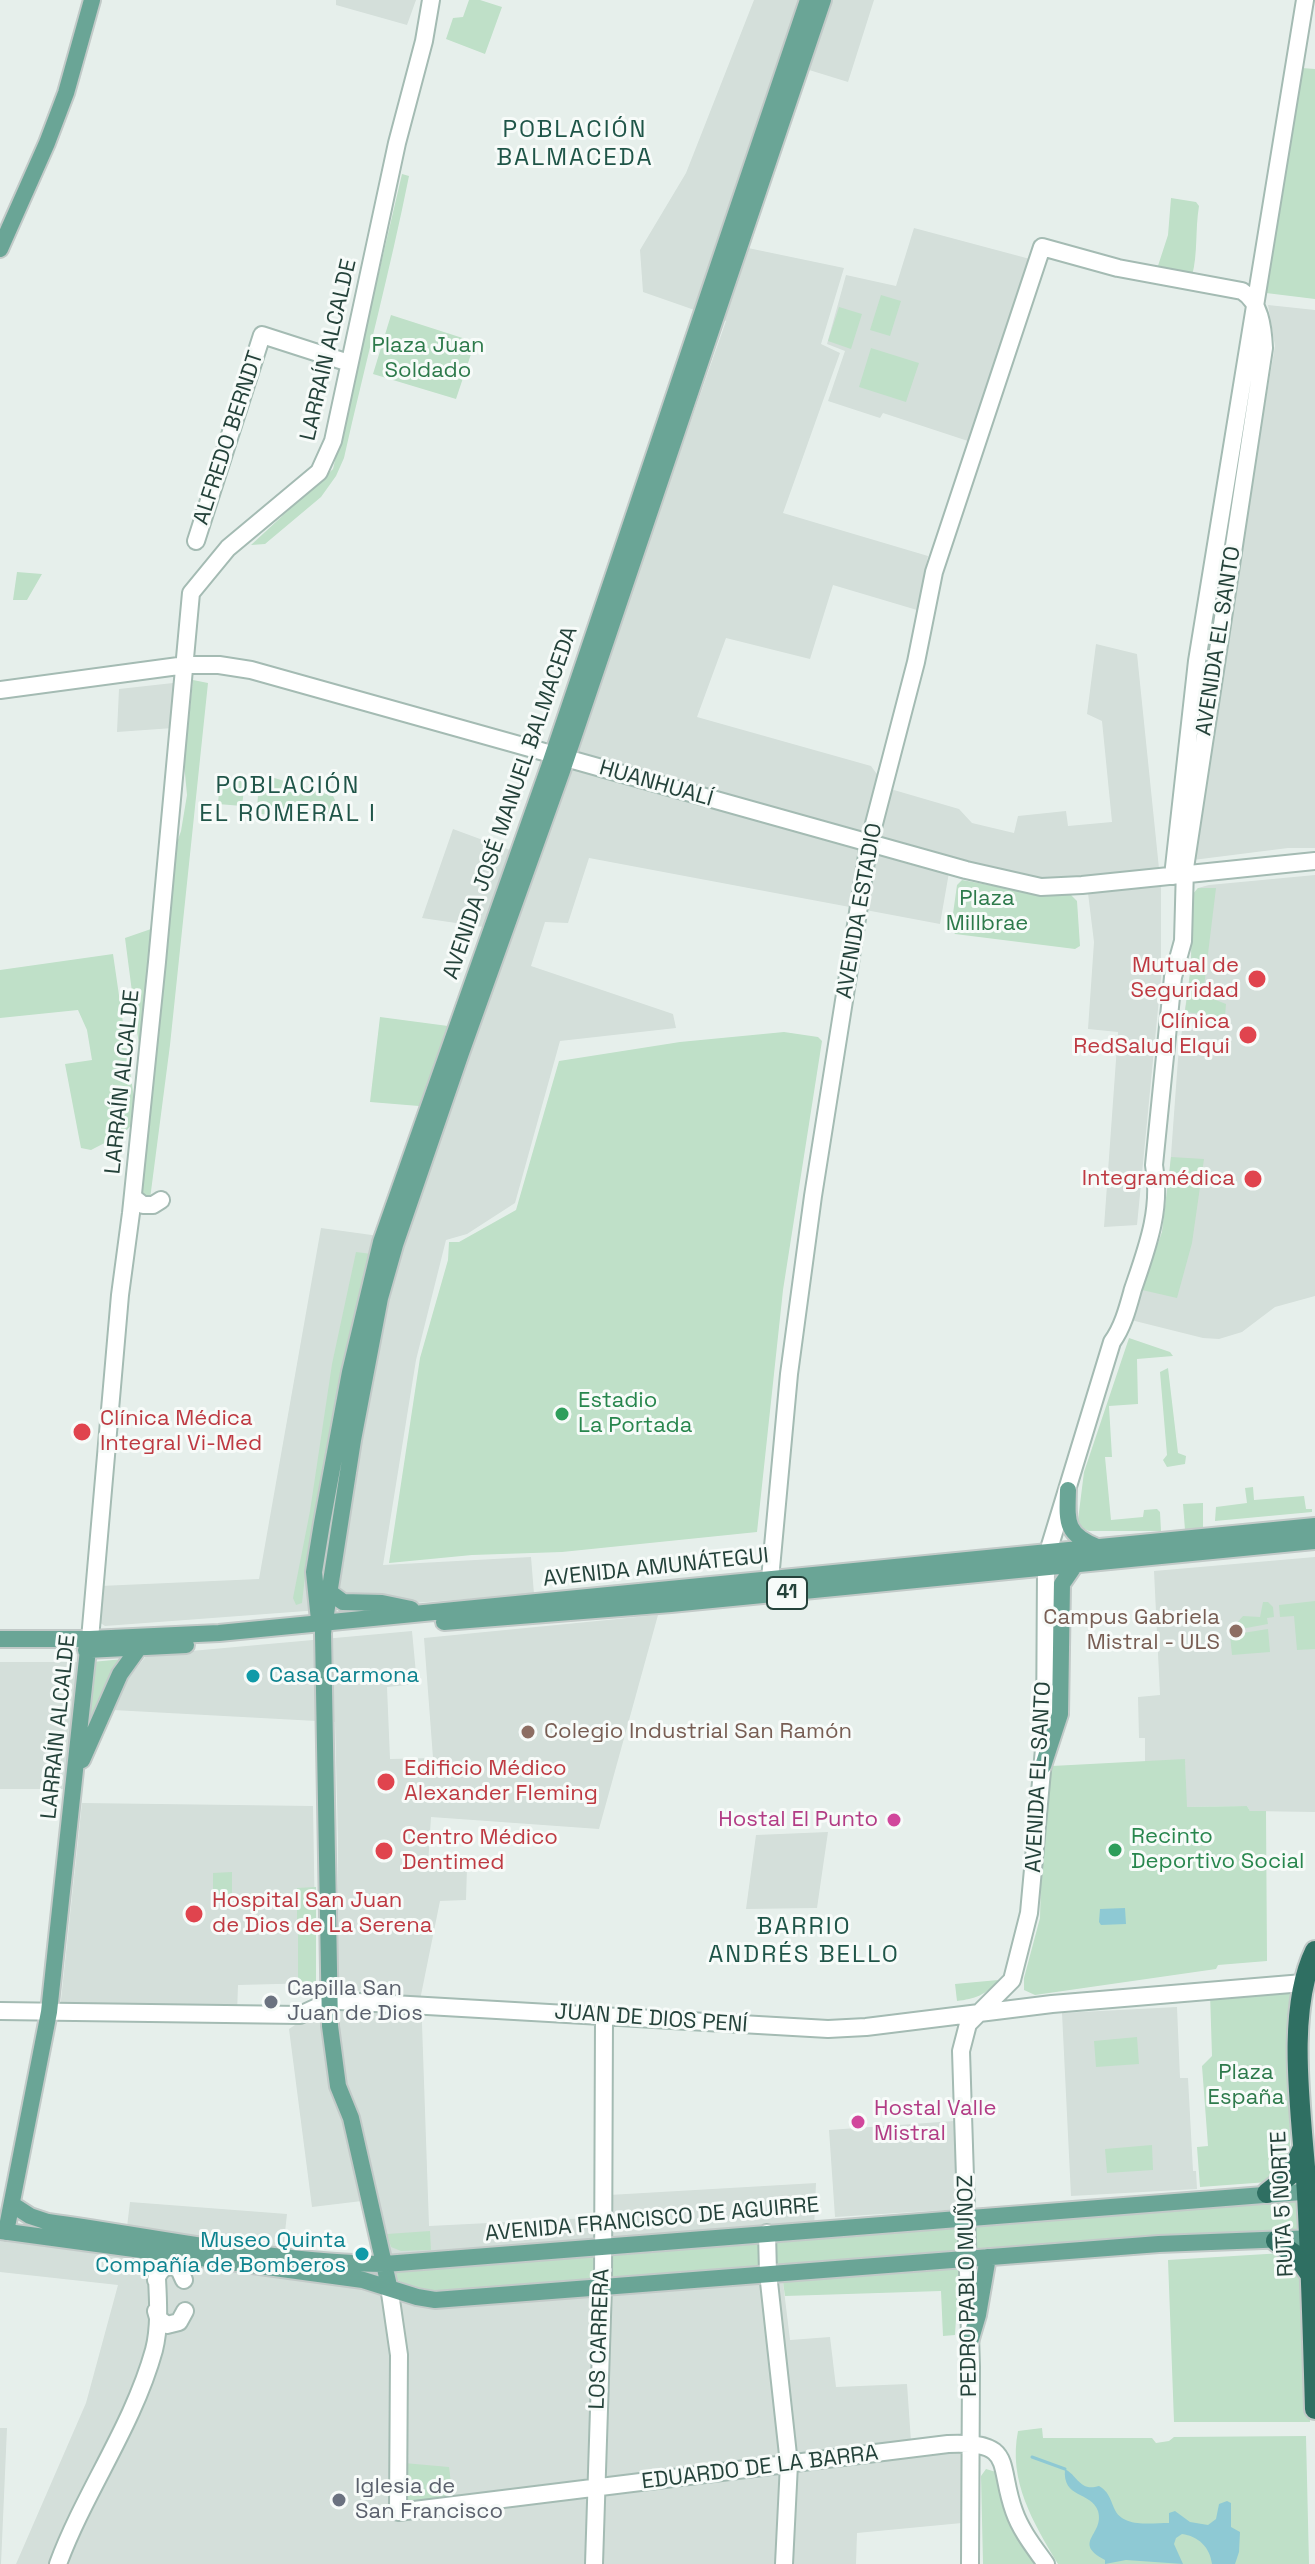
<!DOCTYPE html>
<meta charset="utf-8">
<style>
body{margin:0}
canvas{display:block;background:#e6efeb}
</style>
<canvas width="1315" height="2564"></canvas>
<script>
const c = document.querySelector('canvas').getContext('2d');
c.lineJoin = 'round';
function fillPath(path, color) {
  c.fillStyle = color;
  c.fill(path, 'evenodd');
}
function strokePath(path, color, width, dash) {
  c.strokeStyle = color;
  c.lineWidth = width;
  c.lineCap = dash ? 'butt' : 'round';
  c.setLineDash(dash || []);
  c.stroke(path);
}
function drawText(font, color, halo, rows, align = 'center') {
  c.font = font + ' "Space Grotesk",sans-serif';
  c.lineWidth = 6;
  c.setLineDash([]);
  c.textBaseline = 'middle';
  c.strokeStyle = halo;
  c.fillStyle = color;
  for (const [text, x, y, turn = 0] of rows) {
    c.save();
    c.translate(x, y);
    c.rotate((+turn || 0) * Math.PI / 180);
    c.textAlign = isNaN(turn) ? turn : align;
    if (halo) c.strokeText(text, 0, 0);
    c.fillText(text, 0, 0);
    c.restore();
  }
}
fillPath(new Path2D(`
 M 336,0 L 416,0 L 407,25 L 336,5 Z
 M 754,0 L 874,0 L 848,82 L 780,61 L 724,243 L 844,268 L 821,344 L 840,353 L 783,513 L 928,556 L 917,610 L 833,585 L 810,659 L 726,638 L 697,717 L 871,766 L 887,788 L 959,809 L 972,823 L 1014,833 L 1018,816 L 1066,811 L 1068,826 L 1112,822 L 1102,721 L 1087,714 L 1096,644 L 1137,654 L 1161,888 L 1161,978 L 1137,1225 L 1104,1227 L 1118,1032 L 1088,1029 L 1094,942 L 1086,877 L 1037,883 L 951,861 L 940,924 L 589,858 L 568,923 L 545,922 L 531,966 L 673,1014 L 676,1028 L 560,1041 L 515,1203 L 467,1234 L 446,1240 L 416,1360 L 383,1565 L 531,1557 L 534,1594 L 105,1626 L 99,1622 L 100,1586 L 259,1579 L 321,1228 L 379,1236 L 418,1113 L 483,927 L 422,918 L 453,829 L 537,860 L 726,321 L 643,292 L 640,250 L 686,173 Z
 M 914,228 L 1030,259 L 971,442 L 883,413 L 880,418 L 828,401 L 845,351 L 827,344 L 846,275 L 896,286 Z
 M 1268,305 L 1315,310 L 1315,848 L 1288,848 L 1193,860 L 1228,621 L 1275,346 Z
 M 173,683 L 177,688 L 173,728 L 117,732 L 119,689 Z
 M 1315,875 L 1315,1296 L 1275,1307 L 1242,1332 L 1219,1339 L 1203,1338 L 1131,1320 L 1162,1232 L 1170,1169 L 1178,1059 L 1191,966 L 1192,895 L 1198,888 L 1209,885 Z
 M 1315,1557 L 1315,1812 L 1250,1811 L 1247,1806 L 1186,1807 L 1185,1760 L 1145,1762 L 1145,1738 L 1139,1738 L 1138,1697 L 1160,1695 L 1154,1571 Z
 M 658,1615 L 599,1829 L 431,1817 L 428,1865 L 467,1867 L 466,1900 L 440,1901 L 421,1995 L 429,2226 L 608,2217 L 609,2195 L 816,2183 L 814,2229 L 385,2256 L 392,2291 L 650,2290 L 783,2282 L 790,2340 L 830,2337 L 836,2387 L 907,2384 L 912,2456 L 962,2450 L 962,2523 L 857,2533 L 856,2564 L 16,2564 L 86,2403 L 118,2285 L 0,2272 L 0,2236 L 124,2252 L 130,2202 L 287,2214 L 283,2250 L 375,2258 L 362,2201 L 312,2207 L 289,2029 L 337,1997 L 338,1839 L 335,1722 L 113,1710 L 130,1676 L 147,1655 L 412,1631 L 417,1684 L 387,1687 L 390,1759 L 433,1758 L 424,1638 Z
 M 0,1662 L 80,1662 L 67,1789 L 0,1789 Z
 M 82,1803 L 313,1806 L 316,1983 L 238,1985 L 237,2014 L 60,2009 Z
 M 828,1832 L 817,1908 L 746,1909 L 756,1835 Z
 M 1177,2007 L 1180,2078 L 1188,2078 L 1193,2171 L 1196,2171 L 1197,2189 L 1071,2196 L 1062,2013 Z
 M 954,2121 L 960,2209 L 835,2217 L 829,2130 Z
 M 0,2428 L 7,2428 L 1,2564 L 0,2564 Z`), '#d4dfda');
fillPath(new Path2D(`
 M 469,0 L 480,0 L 502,7 L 485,54 L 446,39 L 453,18 L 463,17 Z
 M 1302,68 L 1315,69 L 1315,299 L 1266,293 Z
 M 402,174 L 409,176 C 390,271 365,364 344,458 L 336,476 L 321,497 L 265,544 L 251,545 L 333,469 Z
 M 1171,198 L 1196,202 L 1199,206 C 1195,230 1198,253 1192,276 L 1156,272 L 1168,235 Z
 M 881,295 L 901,301 L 890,336 L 870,330 Z
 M 839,307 L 862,314 L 851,349 L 828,341 Z
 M 391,315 L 475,342 L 456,399 L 373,374 Z
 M 871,348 L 919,363 L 906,402 L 859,387 Z
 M 17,572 L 42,574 L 27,600 L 13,600 Z
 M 193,680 L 208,683 L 170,1045 L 150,1199 L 140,1198 L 174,851 L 181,831 L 187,795 L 184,763 Z
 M 268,776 L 333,796 L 335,800 L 329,820 L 325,822 L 261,814 L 257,809 L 259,781 Z
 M 220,778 L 245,781 L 242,806 L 218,804 Z
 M 962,880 L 1043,895 L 1070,894 L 1077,901 L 1080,946 L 1075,949 L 955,934 L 951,928 L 957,885 Z
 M 1198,888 L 1216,888 L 1203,995 L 1226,1004 L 1225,1017 L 1185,1012 L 1191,966 L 1192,895 Z
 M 151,929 L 141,1061 L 125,938 Z
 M 113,954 L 137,1119 L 124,1133 L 91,1150 L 81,1148 L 65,1064 L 92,1060 L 87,1030 L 78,1010 L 0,1018 L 0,970 Z
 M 380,1017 L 448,1026 L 419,1106 L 370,1102 Z
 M 784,1032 L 818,1037 L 822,1041 L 783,1290 L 757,1532 L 562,1552 L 472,1555 L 389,1563 L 420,1358 L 448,1260 L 449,1242 L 459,1242 L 516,1210 L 559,1061 L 680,1042 Z
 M 1171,1157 L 1204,1159 L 1192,1243 L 1177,1298 L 1142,1290 L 1162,1232 Z
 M 356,1252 L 372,1254 L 307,1559 L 302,1603 L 296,1605 L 293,1598 L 310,1511 L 332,1364 Z
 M 1129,1338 L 1170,1352 L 1173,1356 L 1137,1359 L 1138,1404 L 1109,1406 L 1112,1457 L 1105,1457 L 1111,1520 L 1143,1517 L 1144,1510 L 1157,1509 L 1160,1512 L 1161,1531 L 1089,1531 L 1082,1528 L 1078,1520 L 1084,1472 Z
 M 1168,1368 L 1178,1453 L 1186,1456 L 1185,1464 L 1167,1467 L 1163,1460 L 1167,1455 L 1160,1372 Z
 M 1253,1487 L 1254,1500 L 1304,1496 L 1306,1509 L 1312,1509 L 1312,1512 L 1215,1521 L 1216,1507 L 1247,1503 L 1245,1488 Z
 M 1203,1503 L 1203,1529 L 1185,1530 L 1183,1504 Z
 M 1315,1601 L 1315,1649 L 1297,1650 L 1294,1616 L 1280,1617 L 1279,1605 Z
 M 1263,1602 L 1268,1602 L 1273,1607 L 1274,1617 L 1267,1618 L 1268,1624 L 1230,1631 L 1243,1616 L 1260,1617 Z
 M 1268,1629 L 1270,1652 L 1232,1655 L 1230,1635 Z
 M 134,1658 L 81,1757 L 92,1662 Z
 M 1185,1759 L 1187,1807 L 1247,1806 L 1250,1811 L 1266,1811 L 1267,1961 L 1218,1965 L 1216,1969 L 1035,1995 L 1024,1990 L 1024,1978 L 1040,1918 L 1043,1807 L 1052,1766 Z
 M 232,1872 L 232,1895 L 213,1895 L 213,1873 Z
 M 316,1887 L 316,1925 L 297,1924 L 297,1888 Z
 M 298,1929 L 316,1930 L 316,1983 L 298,1984 Z
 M 998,1980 C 987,1995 974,1999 957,2001 L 955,1984 Z
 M 1288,1987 L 1293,1992 L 1289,2030 L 1290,2153 L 1285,2171 L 1268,2182 L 1200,2187 L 1197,2147 L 1208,2146 L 1202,2066 L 1212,2056 L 1210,1993 Z
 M 1137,2037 L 1139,2064 L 1096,2067 L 1094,2041 Z
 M 1152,2145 L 1153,2170 L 1107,2173 L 1105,2149 Z
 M 1297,2199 L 1300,2230 L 440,2293 L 415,2289 L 391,2277 L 389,2267 Z
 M 430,2231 L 431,2250 L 401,2251 L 391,2247 L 387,2234 Z
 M 1283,2253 L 1303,2271 L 1310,2422 L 1174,2422 L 1168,2260 Z
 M 959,2269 L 955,2335 L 943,2336 L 941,2291 L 785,2296 L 783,2282 Z
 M 1042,2428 L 1043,2438 L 1152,2438 L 1156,2443 L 1169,2441 L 1174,2437 L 1306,2436 L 1309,2564 L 1058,2564 C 1033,2522 1008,2481 1018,2431 Z
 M 404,2463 L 449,2467 L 453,2500 L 416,2507 L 406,2501 Z
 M 986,2469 L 996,2472 L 1009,2520 L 1036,2564 L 983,2564 L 981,2476 Z`), '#bfe0c8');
fillPath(new Path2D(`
 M 1125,1908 L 1126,1924 L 1101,1925 L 1099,1922 L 1100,1909 Z
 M 1065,2469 C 1078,2476 1080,2492 1099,2486 C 1108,2491 1110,2498 1114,2508 C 1122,2528 1150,2523 1169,2523 L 1169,2513 L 1175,2511 L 1190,2522 L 1208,2525 L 1216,2519 L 1219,2504 L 1227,2501 L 1231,2503 L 1231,2527 L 1240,2532 L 1239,2552 L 1235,2564 L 1212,2564 C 1210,2547 1198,2536 1182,2534 L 1176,2538 L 1174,2544 L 1183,2564 L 1126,2560 L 1105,2564 L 1105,2560 C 1071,2542 1105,2535 1098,2511 C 1091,2491 1062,2499 1065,2469 Z`), '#8ec9d4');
strokePath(new Path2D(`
 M 1032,2457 L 1065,2469`), '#8ec9d4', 3);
const secondary = new Path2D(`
 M 196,541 L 262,335 L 349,363
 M 0,690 L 186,665 L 219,665 L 251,670 L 966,870 L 1041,887 L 1082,885 L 1315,861
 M 1173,876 L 1197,661 L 1305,0
 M 133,1197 L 143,1205 L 153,1205 L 161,1200
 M 769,1590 L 789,1374 L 813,1196 L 869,843 L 916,662 L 934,572 L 1042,247 L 1118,268 L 1242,291 C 1260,302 1263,327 1264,348 L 1185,868 L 1183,941 L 1173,977 L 1154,1165 C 1162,1209 1147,1248 1133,1289 C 1128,1307 1123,1327 1112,1342 L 1048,1552 L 1046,1568 L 1045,1738 L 1029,1913 L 1012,1980 L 968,2024 L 961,2051 L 971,2367 L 970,2564
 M 90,1639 L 120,1295 L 131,1213 L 157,962 L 191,593 L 228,548 L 319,472 L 333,441 L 397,143 L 424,41 L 431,0
 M 0,2011 L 300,2015 L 330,2001 L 340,2001 L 828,2029 L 866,2027 L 1052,2004 L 1303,1983
 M 767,2233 L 768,2273 L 789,2464 L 784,2564
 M 156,2280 C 160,2269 167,2263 179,2269 L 184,2280
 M 389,2286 L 399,2355 L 398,2512 L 948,2444 C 1016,2441 997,2464 1014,2511 C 1021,2531 1034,2547 1046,2564
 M 156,2311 L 158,2318 L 167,2325 L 179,2322 L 185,2311
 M 58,2564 C 85,2491 133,2426 154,2350 C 162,2319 156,2282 156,2251
 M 594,2564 L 603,2286 L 604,2017`);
const primary = new Path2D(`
 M 0,249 L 47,143 L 66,93 L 92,0
 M 1068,1490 C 1067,1522 1065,1534 1097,1547
 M 328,1591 L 343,1602 L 382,1603 L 411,1609
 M 319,1620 L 314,1572 L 322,1523 L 350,1372 L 381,1242 L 549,767 L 808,0
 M 444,1622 L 671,1604 L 1315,1541
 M 0,1639 L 90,1639 L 219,1633 L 1315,1526
 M 86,1650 L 186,1645
 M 82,1760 L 120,1674 L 138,1649
 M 1043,1766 L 1060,1714 L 1062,1584 L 1075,1565
 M 13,2205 L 30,2216 L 48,2222 C 157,2237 276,2263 385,2264 L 1315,2191
 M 0,2231 L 363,2280 L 417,2297 L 435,2300 L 1159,2244 L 1315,2238
 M 6,2232 L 49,2012 L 89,1640
 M 389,2286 L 351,2118 L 338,2086 L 330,2026 L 323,1633 L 353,1440 L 380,1298 L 395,1245 L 461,1053 L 562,771 L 823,0
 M 970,2342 L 978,2315 L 988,2257`);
const highway = new Path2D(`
 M 1315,1951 C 1284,2015 1303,2123 1307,2194 C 1311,2265 1313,2337 1315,2409
 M 1267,2193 L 1291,2174 L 1302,2150
 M 1276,2241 L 1298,2257 L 1310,2274`);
strokePath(secondary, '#a4bbb3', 20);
strokePath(primary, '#c2cac8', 20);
strokePath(highway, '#c2cac8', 24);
strokePath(secondary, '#fff', 16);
strokePath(primary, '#6aa596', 16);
strokePath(highway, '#2f6f62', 20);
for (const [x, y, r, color] of [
 [1257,979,10,"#e0444e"],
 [1248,1035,10,"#e0444e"],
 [1253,1179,10,"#e0444e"],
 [562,1414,8,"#2e9e5b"],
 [82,1432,10,"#e0444e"],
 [1236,1631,8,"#8d6e63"],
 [253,1676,8,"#0f9aa8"],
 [528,1732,8,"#8d6e63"],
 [386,1782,10,"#e0444e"],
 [894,1820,8,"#d1479c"],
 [1115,1850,8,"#2e9e5b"],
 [384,1851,10,"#e0444e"],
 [194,1914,10,"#e0444e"],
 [271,2002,8,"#6b7280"],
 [858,2122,8,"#d1479c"],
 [362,2254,8,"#0f9aa8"],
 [339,2500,8,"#6b7280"]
]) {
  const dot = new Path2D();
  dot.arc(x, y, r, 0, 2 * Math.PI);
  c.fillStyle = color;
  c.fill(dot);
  strokePath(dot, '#f7fbf9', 3);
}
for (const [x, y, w] of [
 [787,1593,40]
]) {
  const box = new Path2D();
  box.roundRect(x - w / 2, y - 16, w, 32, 6);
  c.fillStyle = '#f7fbf9';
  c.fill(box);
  strokePath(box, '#24423a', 2);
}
drawText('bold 20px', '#24423a', null, [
 ["41",787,1593]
]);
drawText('22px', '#2d7a4b', '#f7fbf9', [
 ["Plaza Juan",428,346],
 ["Soldado",428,371],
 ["Plaza",987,899],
 ["Millbrae",987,924],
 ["Plaza",1246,2073],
 ["España",1246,2098]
]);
drawText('22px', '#24423a', '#f7fbf9', [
 ["LARRAÍN ALCALDE",329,350,-77],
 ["ALFREDO BERNDT",229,438,-72],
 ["AVENIDA EL SANTO",1219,641,-81],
 ["HUANHUALÍ",656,784,16],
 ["AVENIDA JOSÉ MANUEL BALMACEDA",511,803,-71],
 ["AVENIDA ESTADIO",860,911,-80],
 ["LARRAÍN ALCALDE",123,1082,-84],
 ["AVENIDA AMUNÁTEGUI",656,1568,-6],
 ["LARRAÍN ALCALDE",59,1727,-84],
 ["AVENIDA EL SANTO",1039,1777,-87],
 ["JUAN DE DIOS PENÍ",651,2019,4],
 ["RUTA 5 NORTE",1283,2204,-93],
 ["AVENIDA FRANCISCO DE AGUIRRE",652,2220,-5],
 ["PEDRO PABLO MUÑOZ",968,2286,-91],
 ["LOS CARRERA",600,2339,-88],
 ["EDUARDO DE LA BARRA",760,2468,-7]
]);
drawText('22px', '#be3a42', '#f7fbf9', [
 ["Mutual de",1239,966,"right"],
 ["Seguridad",1239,991,"right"],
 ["Clínica",1230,1022,"right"],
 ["RedSalud Elqui",1230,1047,"right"],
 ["Integramédica",1235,1179,"right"],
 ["Clínica Médica",100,1419],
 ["Integral Vi-Med",100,1444],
 ["Edificio Médico",404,1769],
 ["Alexander Fleming",404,1794],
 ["Centro Médico",402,1838],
 ["Dentimed",402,1863],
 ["Hospital San Juan",212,1901],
 ["de Dios de La Serena",212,1926]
], 'left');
drawText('22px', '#27864d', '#f7fbf9', [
 ["Estadio",578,1401],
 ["La Portada",578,1426],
 ["Recinto",1131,1837],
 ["Deportivo Social",1131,1862]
], 'left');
drawText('22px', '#785e54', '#f7fbf9', [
 ["Campus Gabriela",1220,1618],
 ["Mistral - ULS",1220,1643],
 ["Colegio Industrial San Ramón",544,1732,"left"]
], 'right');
drawText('22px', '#0d838f', '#f7fbf9', [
 ["Casa Carmona",269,1676],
 ["Museo Quinta",346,2241,"right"],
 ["Compañía de Bomberos",346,2266,"right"]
], 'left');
drawText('22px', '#b23c85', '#f7fbf9', [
 ["Hostal El Punto",878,1820],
 ["Hostal Valle",874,2109,"left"],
 ["Mistral",874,2134,"left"]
], 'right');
drawText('22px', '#5b616d', '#f7fbf9', [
 ["Capilla San",287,1989],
 ["Juan de Dios",287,2014],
 ["Iglesia de",355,2487],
 ["San Francisco",355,2512]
], 'left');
c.letterSpacing = '2px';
drawText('24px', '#1f5548', '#f7fbf9', [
 ["POBLACIÓN",575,130],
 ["BALMACEDA",575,158],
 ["POBLACIÓN",288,786],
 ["EL ROMERAL I",288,814],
 ["BARRIO",804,1927],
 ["ANDRÉS BELLO",804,1955]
]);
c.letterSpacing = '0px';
</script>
